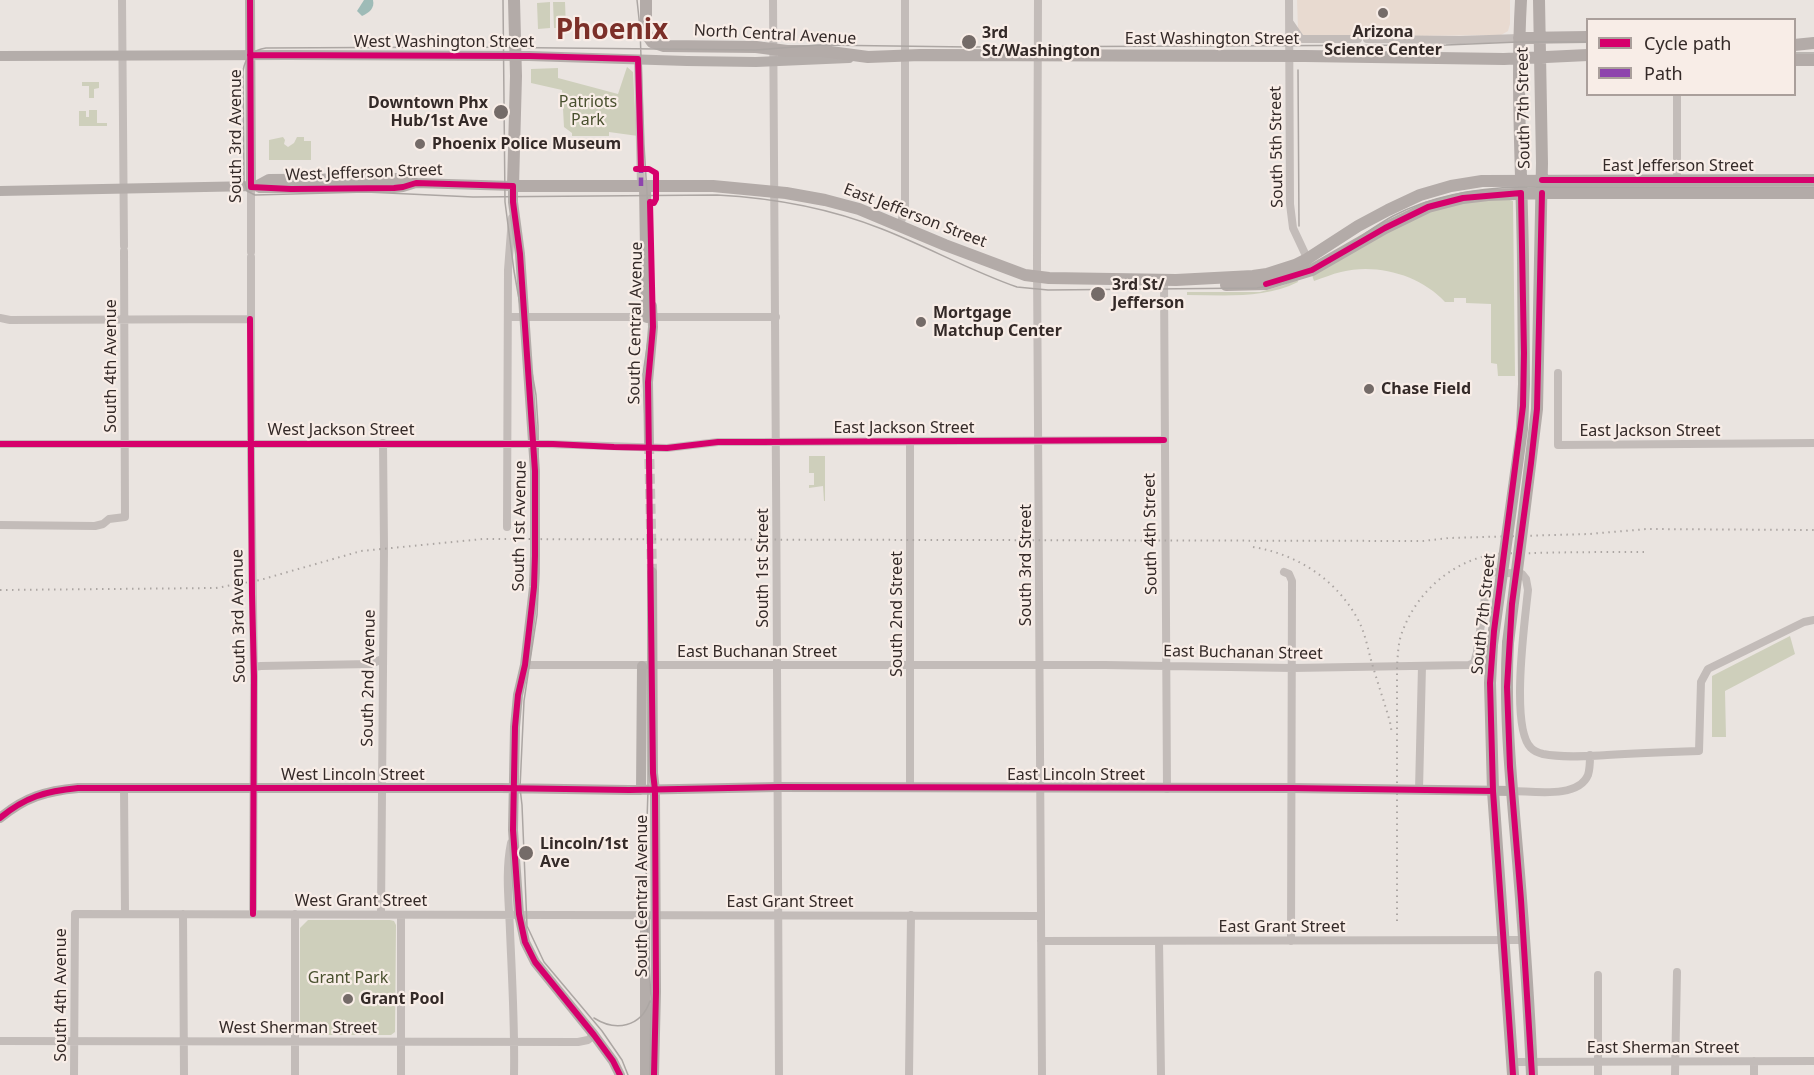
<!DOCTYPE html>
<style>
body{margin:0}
#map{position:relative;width:1814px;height:1075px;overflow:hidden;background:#eae4e0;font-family:"Noto Sans",sans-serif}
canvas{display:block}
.legend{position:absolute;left:1586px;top:18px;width:210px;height:78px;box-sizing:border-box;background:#f8ede7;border:2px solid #aa9f9b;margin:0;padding:8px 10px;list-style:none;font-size:18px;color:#342a28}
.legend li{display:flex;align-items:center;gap:12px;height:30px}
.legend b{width:30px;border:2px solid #aa9f9b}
</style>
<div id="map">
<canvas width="1814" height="1075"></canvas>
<ul class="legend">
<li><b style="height:8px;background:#d6006c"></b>Cycle path</li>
<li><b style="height:8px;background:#8e44ad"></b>Path</li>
</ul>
</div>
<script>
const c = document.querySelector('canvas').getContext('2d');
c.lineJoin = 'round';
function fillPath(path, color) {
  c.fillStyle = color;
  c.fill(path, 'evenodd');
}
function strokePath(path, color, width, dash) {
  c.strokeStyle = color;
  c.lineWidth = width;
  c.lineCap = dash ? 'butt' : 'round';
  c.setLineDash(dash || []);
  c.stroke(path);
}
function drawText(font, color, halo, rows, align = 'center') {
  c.font = font + ' "Noto Sans",sans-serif';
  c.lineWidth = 4.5;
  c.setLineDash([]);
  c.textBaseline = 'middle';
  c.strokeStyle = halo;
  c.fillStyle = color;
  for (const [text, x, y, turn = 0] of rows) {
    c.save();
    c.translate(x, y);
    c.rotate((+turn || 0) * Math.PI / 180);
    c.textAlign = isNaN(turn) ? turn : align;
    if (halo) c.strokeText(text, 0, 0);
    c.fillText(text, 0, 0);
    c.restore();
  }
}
fillPath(new Path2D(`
 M 550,2 L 550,28 L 538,29 L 537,3 Z
 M 553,2 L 565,2 L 566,28 L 554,28 Z
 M 627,67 L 633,72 L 635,110 L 638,136 L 609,132 L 609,136 L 572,136 L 572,133 L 564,127 L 562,90 L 531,83 L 531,69 L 558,68 L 558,78 L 618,94 Z
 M 82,82 L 99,82 L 99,88 L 94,89 L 94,98 L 89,98 L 89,86 L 82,86 Z
 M 89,110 L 97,110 L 97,123 L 107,123 L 107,126 L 79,126 L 79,111 L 86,111 L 86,117 L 89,117 Z
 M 283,137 L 285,140 L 284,144 L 288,147 L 294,143 L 297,137 L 304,137 L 304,141 L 311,141 L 311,160 L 269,160 L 269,140 Z
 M 1507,199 L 1513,201 L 1515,376 L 1498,376 L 1497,364 L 1491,363 L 1491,304 L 1466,303 L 1466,298 L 1454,298 L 1454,302 L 1445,302 C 1420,275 1377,263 1341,272 C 1332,274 1323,278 1314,281 L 1312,275 L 1409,218 L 1463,201 Z
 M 1297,279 L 1298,282 C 1264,299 1225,295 1187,295 L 1187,292 L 1260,292 L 1284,285 Z
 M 809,456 L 825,456 L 825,501 L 824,501 L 823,486 L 809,488 L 809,485 L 814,485 L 814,473 L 809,473 Z
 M 1790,636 L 1795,654 L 1725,691 L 1726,737 L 1712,737 L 1712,676 Z
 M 308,920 L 390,920 L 394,921 L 396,925 L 395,1032 L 391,1035 L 305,1035 L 302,1033 L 300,1029 L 300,928 Z`), '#cecfbb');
fillPath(new Path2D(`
 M 1297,0 L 1510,0 L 1510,24 L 1508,31 L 1501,35 L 1309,37 L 1303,35 L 1298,29 Z`), '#e8dad0');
fillPath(new Path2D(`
 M 364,0 L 373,0 C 375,8 369,13 362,16 L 357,11 Z`), '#9ebbb7');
strokePath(new Path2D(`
 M 649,444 L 652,572`), '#c6bfbb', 10, [10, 5]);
strokePath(new Path2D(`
 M 122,0 L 124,246
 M 773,0 C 774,358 779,717 779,1075
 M 1038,0 L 1037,263 L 1042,1075
 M 1289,0 L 1290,204 L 1293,228 L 1308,260
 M 1290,23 L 1301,39 L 1358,39
 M 1367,39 L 1460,40 L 1519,38
 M 638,59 L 641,186
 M 1677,94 L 1677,179
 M 900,226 L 905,207 L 905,0
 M 251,252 L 251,187
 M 251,257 L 251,459 L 254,676 L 253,914
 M 1164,279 L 1167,789
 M 508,317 L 776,317
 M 0,318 L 10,320 L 250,319
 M 1558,373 L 1558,445 L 1814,443
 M 910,441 L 910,787
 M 0,444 L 515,444
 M 547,444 L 667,448 L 718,442 L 760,442 L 1164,440
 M 0,525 L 95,526 L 103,524 L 109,519 L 125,517 L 124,251
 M 507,527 L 508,270 L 512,218
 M 1284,572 L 1289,574 L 1292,581 L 1291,941
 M 525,665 L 1105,665 L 1293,668 L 1469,665 L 1474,663 L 1477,652 L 1488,576 L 1493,572 L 1522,574 L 1526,579 L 1528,590 C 1525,620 1510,728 1531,748 C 1534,751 1539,753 1543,754 C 1563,758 1587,756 1607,755 C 1638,753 1668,752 1699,751 L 1701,682 L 1708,669 L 1804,622 L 1814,620
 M 254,667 L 261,666 L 371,664 L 382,659
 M 124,788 L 125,913
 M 1419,790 L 1422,666
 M 1512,791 C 1533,791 1578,799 1588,775 C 1590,769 1590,762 1590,755
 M 511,843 C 505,872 509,902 510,931 C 512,979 515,1027 514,1075
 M 183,914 L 184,1075
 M 295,914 L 295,1075
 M 381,914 L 384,548 L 383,443
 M 1041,941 L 1523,940
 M 1159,941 L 1161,1075
 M 1598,975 L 1598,1075
 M 0,1041 L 578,1042 L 588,1040 L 594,1035
 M 1754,1061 L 1754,1075
 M 1512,1062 L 1814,1061
 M 74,1075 L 75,914 L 1041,916
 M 401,1075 L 401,915
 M 909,1075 L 911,915
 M 1675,1075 L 1677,972`), '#c3bcb9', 8);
strokePath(new Path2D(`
 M 250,0 L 251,187
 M 0,56 L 288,55 L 529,56 L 687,61 L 756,62 L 849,58
 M 256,186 L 269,179 L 394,178 L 403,178 L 416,183 L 513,186 L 513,202 L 520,254 L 535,471 L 535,556 L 534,587 L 525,665 L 518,695 L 515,727 L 513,830 L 519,914 L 525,942 L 535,962 L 594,1035 L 613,1061 L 620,1075
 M 0,191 L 256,186 L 260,188 L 394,188 L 403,187 L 416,183
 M 649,444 L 648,382 L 653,327 L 652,306
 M 652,572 L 653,773 L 655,790 L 656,992 L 654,1075
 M 641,790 L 642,666
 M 0,818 C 25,797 46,791 78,788 L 501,788 L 629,790 L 778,787 L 1292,788 L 1512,791
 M 645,915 L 645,1075`), '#b4adaa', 10);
strokePath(new Path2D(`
 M 514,0 L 516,76 L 513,186 L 713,186 L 786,193 L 825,200 L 859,209 L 945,245 L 1025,275 L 1049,278 L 1176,280 L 1253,276 L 1267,274 L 1295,265 L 1307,259 L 1358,226 L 1388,210 L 1420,195 L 1451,186 L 1482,181 L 1814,180
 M 646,0 L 646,33 L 652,42 L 664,46 L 756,47 L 787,51 L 823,51 L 868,57 L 920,55 L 1305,56 L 1504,59 L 1588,55
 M 1521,0 C 1516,87 1522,175 1523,262
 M 1539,0 L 1542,163 L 1540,260
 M 1519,38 L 1588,37
 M 1794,45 L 1814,43
 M 1794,60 L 1814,60
 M 645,186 L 647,317
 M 1226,285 L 1266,284 L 1312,270 L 1385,228 L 1428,207 L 1463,198 L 1488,195 L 1542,193 L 1814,193
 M 1508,643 C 1504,716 1512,789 1518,861 C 1524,933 1529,1004 1532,1075
 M 1492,645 L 1490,683 L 1493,791 L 1513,1075`), '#b3aba8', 12);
strokePath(new Path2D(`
 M 503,0 L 505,202 L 514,271 L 536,395 L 538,426 L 539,572 L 537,615 L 524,701 L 520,788 L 522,805 L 527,926 L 544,962 L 602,1031 L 622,1060 L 628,1075
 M 637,0 L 640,28 L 644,145 L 648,209 L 650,327 L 643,374 L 646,443
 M 1588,42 L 1519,42 L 1446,45 L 969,47 L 818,45 L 756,50 L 463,47 L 266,48 C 252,50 245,58 243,71 L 244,181 L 247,191 L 255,195 L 366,192 L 473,197 L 717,195 C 774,198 829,208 882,229 C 928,247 971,271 1017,287 L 1048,290 L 1257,288 C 1276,285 1296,280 1313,269 C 1340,253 1364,232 1393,216 C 1433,195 1476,188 1521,187 L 1814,187
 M 1794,53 L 1814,53
 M 1298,70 L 1299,226
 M 648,572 L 648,790 L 646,850 L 647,926 L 651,998 L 650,1075
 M 594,1018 C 616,1032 641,1027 650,1001`), '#aca6a3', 1.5);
strokePath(new Path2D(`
 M 1253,547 C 1296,554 1334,578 1356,616 C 1364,629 1367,645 1371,660 C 1377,681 1384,701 1390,722 L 1392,734
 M 0,590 L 216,588 L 260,580 L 361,551 L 483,539 L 1423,541 L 1449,538 L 1589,534 L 1647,529 L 1814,530
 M 1397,921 L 1397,666 C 1398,654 1398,641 1403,630 C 1417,593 1450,563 1490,555 C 1504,552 1521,554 1535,553 C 1572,552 1609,552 1645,552`), '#aca6a3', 2, [1.5, 4.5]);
strokePath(new Path2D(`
 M 515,444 L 547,444`), '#c3bcb9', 8);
strokePath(new Path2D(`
 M 1508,643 L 1537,409 L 1540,260
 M 1492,645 L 1522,429 L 1524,384 L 1523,262`), '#b3aba8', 12);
strokePath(new Path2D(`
 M 641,164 L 641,186`), '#8e44ad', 4.5, [9, 4.5]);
strokePath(new Path2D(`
 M 250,0 L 251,187 L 291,189 L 394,188 L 403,187 L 416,183 L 513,186 L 513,202 L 520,254 L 535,471 L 535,556 L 534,587 L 525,665 L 518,695 L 515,727 L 513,830 L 519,914 L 525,942 L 535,962 L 594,1035 L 613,1061 L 620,1075
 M 250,55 L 529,56 L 638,59 L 641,169
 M 636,169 L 649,169 L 656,173 L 656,199 L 654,203 L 650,202 L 653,327 L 648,382 L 653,773 L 655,790 L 656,992 L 654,1075
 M 1542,180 L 1814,180
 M 1266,284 L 1312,270 L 1385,228 L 1428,207 L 1463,198 L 1521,193 L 1524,353 L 1523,406 L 1494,631 L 1490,683 L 1493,791 L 1513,1075
 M 250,319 L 252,594 L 254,676 L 253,914
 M 0,444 L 553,444 L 614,447 L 667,448 L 718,442 L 760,442 L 1164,440
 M 0,818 C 25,797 46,791 78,788 L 501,788 L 629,790 L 778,787 L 1292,788 L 1493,791
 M 1532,1075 L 1521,900 L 1510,767 L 1507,687 L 1512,604 L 1531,463 L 1537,409 L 1542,193`), '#d6006c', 6);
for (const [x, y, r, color] of [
 [1383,13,6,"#746b68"],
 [969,42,8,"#746b68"],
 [501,112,8,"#746b68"],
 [420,144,6,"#746b68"],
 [1098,294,8,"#746b68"],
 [921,322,6,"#746b68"],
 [1369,389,6,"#746b68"],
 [526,853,8,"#746b68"],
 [348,999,6,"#746b68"]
]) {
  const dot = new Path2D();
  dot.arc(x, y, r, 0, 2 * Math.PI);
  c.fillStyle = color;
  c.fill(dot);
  strokePath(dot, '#f8ede7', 2);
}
drawText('bold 16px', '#342a28', '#f8ede7', [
 ["Arizona",1383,32,"center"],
 ["Science Center",1383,50,"center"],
 ["3rd",982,33],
 ["St/Washington",982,51],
 ["Downtown Phx",488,103,"right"],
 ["Hub/1st Ave",488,121,"right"],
 ["Phoenix Police Museum",432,144],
 ["3rd St/",1112,285],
 ["Jefferson",1112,303],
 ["Mortgage",933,313],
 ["Matchup Center",933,331],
 ["Chase Field",1381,389],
 ["Lincoln/1st",540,844],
 ["Ave",540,862],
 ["Grant Pool",360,999]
], 'left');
drawText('16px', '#342a28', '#f8ede7', [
 ["North Central Avenue",775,35,3],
 ["East Washington Street",1212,39],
 ["West Washington Street",444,42],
 ["South 7th Street",1524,108,-91],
 ["South 3rd Avenue",236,136,-90],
 ["South 5th Street",1277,147,-91],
 ["East Jefferson Street",1678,166],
 ["West Jefferson Street",364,173,-2],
 ["East Jefferson Street",915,216,21],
 ["South Central Avenue",636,323,-89],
 ["South 4th Avenue",111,366,-90],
 ["East Jackson Street",904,428],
 ["West Jackson Street",341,430],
 ["East Jackson Street",1650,431],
 ["South 1st Avenue",520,526,-89],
 ["South 4th Street",1151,534,-91],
 ["South 3rd Street",1026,565,-90],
 ["South 1st Street",763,568,-90],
 ["South 2nd Street",897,614,-90],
 ["South 7th Street",1484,614,-84],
 ["South 3rd Avenue",239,616,-91],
 ["East Buchanan Street",757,652],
 ["East Buchanan Street",1243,653,1],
 ["South 2nd Avenue",369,678,-89],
 ["West Lincoln Street",353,775],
 ["East Lincoln Street",1076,775],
 ["South Central Avenue",642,896,-90],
 ["West Grant Street",361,901],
 ["East Grant Street",790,902],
 ["East Grant Street",1282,927],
 ["South 4th Avenue",61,995,-90],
 ["West Sherman Street",298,1028],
 ["East Sherman Street",1663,1048]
]);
drawText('16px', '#49502e', '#f8ede7', [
 ["Patriots",588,102],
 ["Park",588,120],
 ["Grant Park",348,978]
]);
drawText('bold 28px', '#7c2f28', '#f8ede7', [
 ["Phoenix",612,31]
]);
</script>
